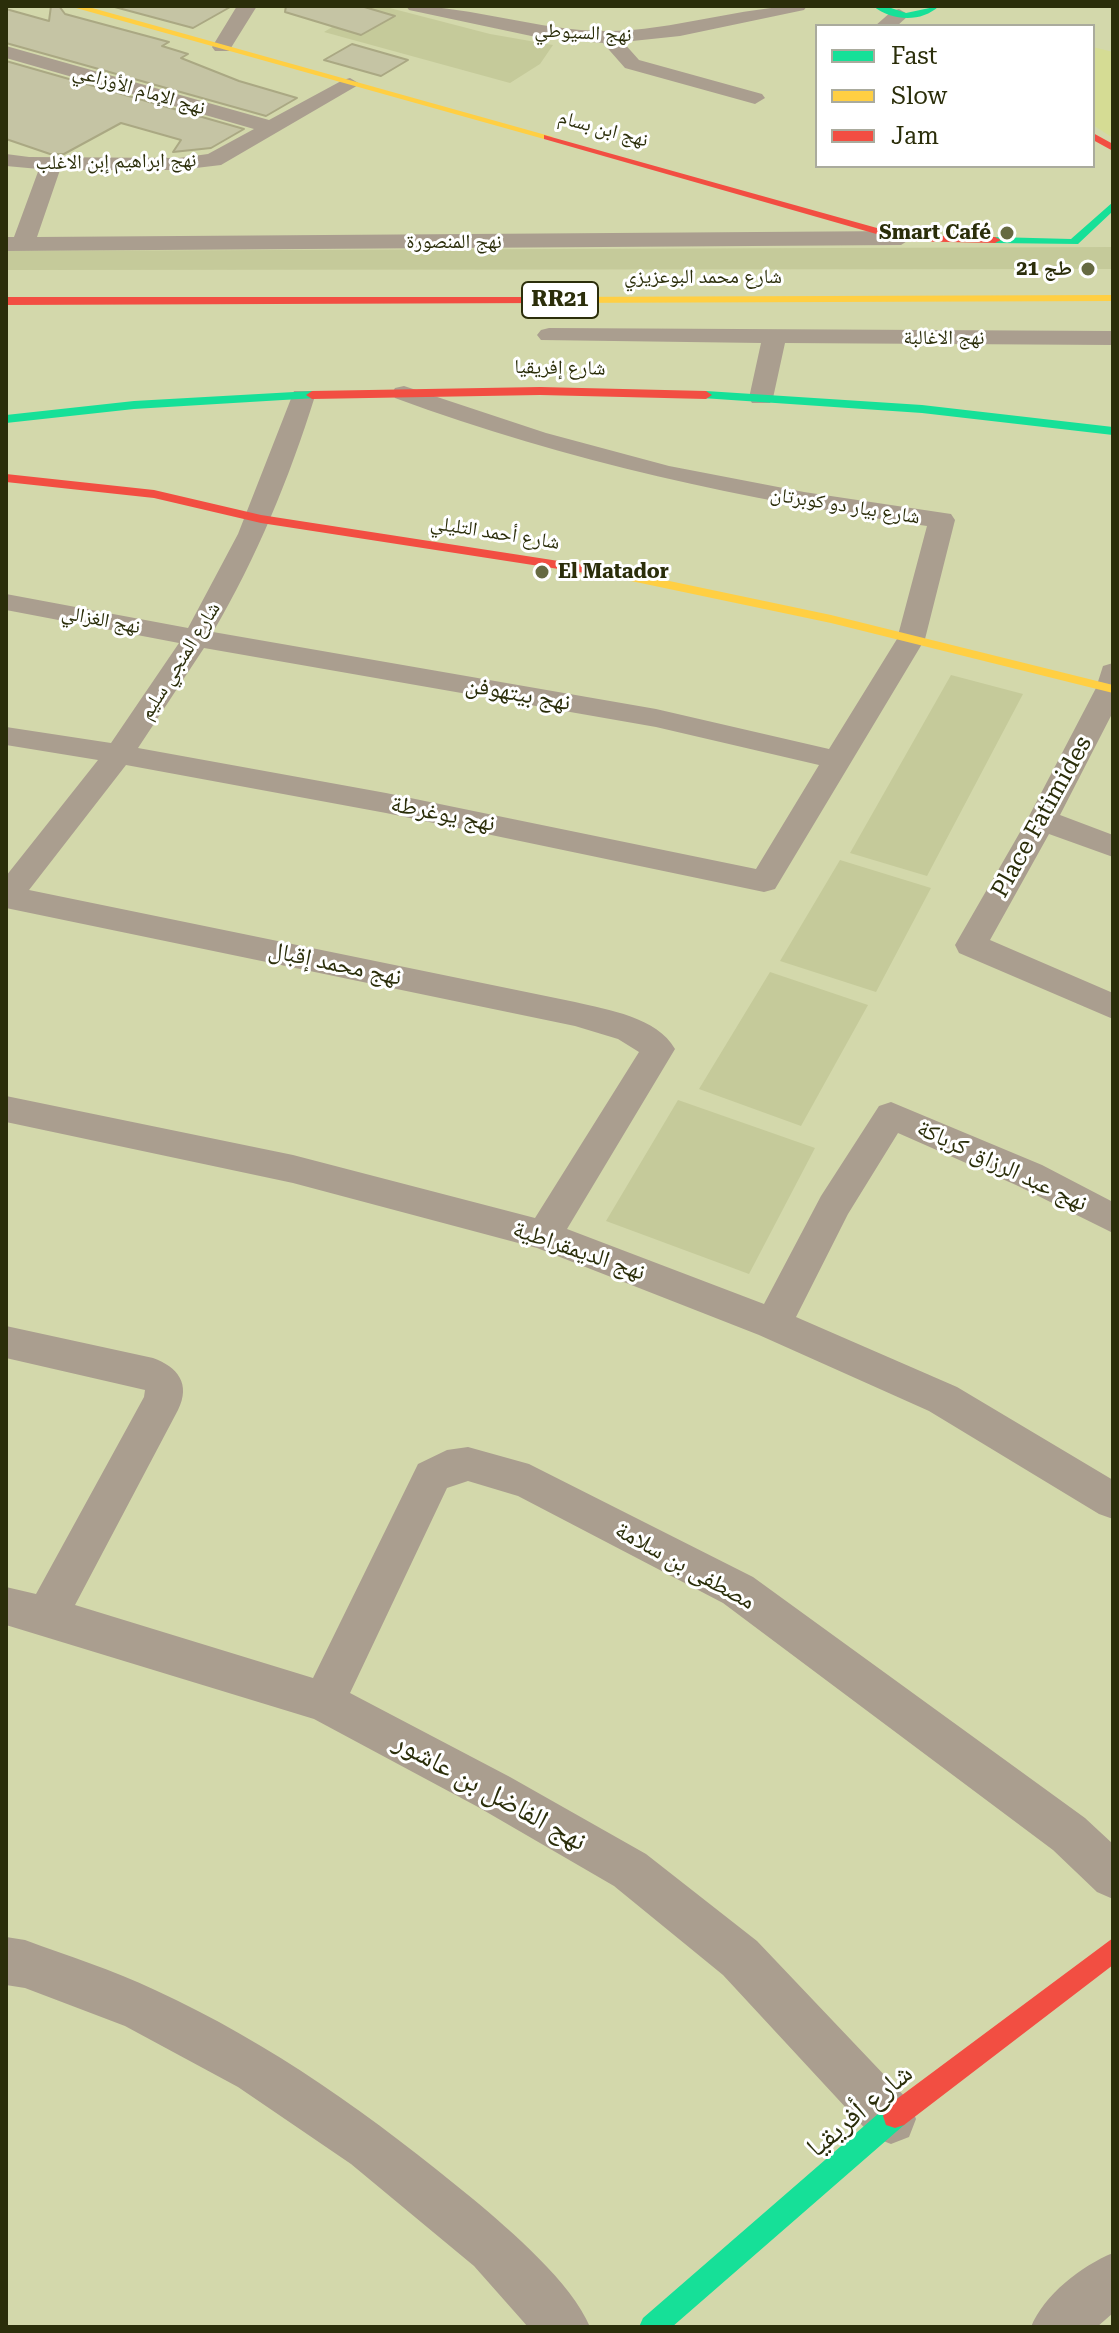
<!DOCTYPE html>
<meta charset="utf-8">
<style>
body{margin:0}
#map{position:relative;width:1119px;height:2333px;overflow:hidden;background:#d3d8ab;font-family:"Roboto Serif",serif}
canvas{display:block}
.frame{position:absolute;inset:0;border:8px solid #2b2e0a;pointer-events:none}
.legend{position:absolute;left:815px;top:24px;width:280px;height:144px;box-sizing:border-box;background:#fff;border:2px solid #aaab9d;margin:0;padding:10px 14px;list-style:none;font-size:24px;color:#2b2e0a}
.legend li{display:flex;align-items:center;gap:16px;height:40px}
.legend b{width:40px;border:2px solid #aaab9d}
</style>
<div id="map">
<canvas width="1119" height="2333"></canvas>
<div class="frame"></div>
<ul class="legend">
<li><b style="height:10px;background:#16e098"></b>Fast</li>
<li><b style="height:10px;background:#ffcf43"></b>Slow</li>
<li><b style="height:10px;background:#f24e42"></b>Jam</li>
</ul>
</div>
<script>
const c = document.querySelector('canvas').getContext('2d');
c.lineJoin = 'round';
function fillPath(path, color) {
  c.fillStyle = color;
  c.fill(path, 'evenodd');
}
function strokePath(path, color, width, dash) {
  c.strokeStyle = color;
  c.lineWidth = width;
  c.lineCap = dash ? 'butt' : 'round';
  c.setLineDash(dash || []);
  c.stroke(path);
}
function drawText(font, color, halo, rows, align = 'center') {
  c.font = font + ' "Roboto Serif","Noto Naskh Arabic",serif';
  c.lineWidth = 6;
  c.setLineDash([]);
  c.textBaseline = 'middle';
  c.strokeStyle = halo;
  c.fillStyle = color;
  for (const [text, x, y, turn = 0] of rows) {
    c.save();
    c.translate(x, y);
    c.rotate((+turn || 0) * Math.PI / 180);
    c.textAlign = isNaN(turn) ? turn : align;
    if (halo) c.strokeText(text, 0, 0);
    c.fillText(text, 0, 0);
    c.restore();
  }
}
fillPath(new Path2D(`
 M 1093,47 L 1113,52 L 1113,138 L 1093,125 Z`), '#d5dc94');
fillPath(new Path2D(`
 M 367,6 L 382,6 L 490,34 L 553,45 L 540,64 L 510,83 L 324,32 Z
 M 1113,247 L 1113,269 L 6,270 L 6,251 Z
 M 951,675 L 1023,694 L 927,876 L 850,853 Z
 M 840,860 L 931,888 L 876,992 L 780,961 Z
 M 770,972 L 868,1005 L 801,1126 L 699,1089 Z
 M 678,1100 L 815,1148 L 749,1274 L 606,1221 Z`), '#c5ca9a');
const building = new Path2D(`
 M 51,6 L 59,6 L 65,14 L 169,42 L 162,46 L 188,54 L 181,58 L 239,81 L 297,98 L 266,116 L 6,43 L 6,9 L 49,21 Z
 M 111,6 L 232,6 L 193,28 Z
 M 286,6 L 361,6 L 395,16 L 361,35 L 285,12 Z
 M 352,44 L 408,60 L 381,76 L 324,60 Z
 M 6,61 L 244,129 L 211,148 L 173,152 L 181,140 L 121,123 L 64,154 L 50,154 L 6,139 Z`);
fillPath(building, '#c5c4a4');
strokePath(building, '#aaa883', 2);
fillPath(new Path2D(`
 M 237,6 L 257,6 L 229,51 L 215,51 L 212,47 Z
 M 406,6 C 474,6 538,31 606,31 C 675,31 739,6 807,6 L 804,10 L 680,36 L 623,42 L 639,60 L 762,94 L 765,98 L 755,104 L 625,68 L 603,43 L 536,37 L 409,10 Z
 M 899,9 L 909,15 L 897,26 L 875,26 L 892,11 Z
 M 6,46 L 269,120 L 343,80 L 350,78 L 360,84 L 221,165 L 179,170 L 60,170 L 37,237 L 901,231 L 912,238 L 901,245 L 6,251 L 6,237 L 14,237 L 39,169 L 6,166 L 6,154 L 29,157 L 179,158 L 208,154 L 254,129 L 6,58 Z
 M 549,328 L 1113,331 L 1113,345 L 785,343 L 773,398 L 770,403 L 752,403 L 749,398 L 761,343 L 541,340 L 537,335 L 541,330 Z
 M 404,386 L 546,433 L 669,466 L 804,492 L 951,514 L 955,520 L 925,639 L 775,889 L 764,892 L 386,813 L 126,765 L 29,890 L 575,1002 C 608,1010 657,1017 675,1049 L 567,1229 L 764,1304 L 821,1196 L 879,1106 L 891,1102 L 1042,1165 L 1113,1202 L 1113,1233 L 1016,1185 L 898,1133 L 848,1214 L 796,1317 L 957,1387 L 1113,1480 L 1113,1519 L 1099,1514 L 929,1411 L 759,1335 L 537,1248 L 293,1183 L 6,1122 L 6,1096 L 293,1155 L 535,1218 L 639,1052 L 618,1039 L 575,1026 L 6,908 L 6,876 L 98,760 L 6,745 L 6,727 L 111,743 L 179,643 L 6,610 L 6,594 L 188,628 L 238,534 L 294,391 L 312,391 L 315,396 C 289,479 257,557 213,632 L 656,709 L 829,749 L 897,639 L 927,526 C 745,500 568,462 395,398 L 392,393 L 395,388 ZM 204,648 L 656,727 L 819,765 L 756,869 L 386,793 L 138,748 Z
 M 1113,663 L 1113,712 L 1060,815 L 1113,835 L 1113,857 L 1049,834 L 990,940 L 1113,993 L 1113,1019 L 959,953 L 955,945 L 1027,820 L 1096,688 L 1103,666 Z
 M 6,1326 L 153,1358 C 178,1367 191,1384 178,1410 L 75,1605 L 313,1678 L 418,1464 L 447,1450 L 468,1447 L 529,1464 L 753,1577 L 1085,1818 L 1113,1844 L 1113,1899 L 1097,1892 L 1053,1850 L 723,1603 L 518,1496 L 468,1481 L 447,1488 L 350,1693 L 510,1777 L 646,1854 L 757,1941 L 909,2101 L 916,2119 L 909,2137 L 891,2144 L 873,2137 L 723,1975 L 614,1886 L 478,1807 L 314,1719 L 6,1625 L 6,1587 L 36,1594 L 144,1397 L 145,1390 L 6,1358 Z
 M 6,1937 L 25,1940 C 68,1956 113,1970 155,1990 C 271,2043 375,2118 473,2199 C 510,2230 572,2283 590,2327 L 528,2327 L 474,2266 L 351,2164 L 238,2087 L 125,2026 L 25,1988 L 6,1985 Z
 M 1113,2253 L 1113,2313 L 1097,2327 L 1031,2327 C 1044,2295 1081,2266 1113,2253 Z`), '#aa9e8f');
fillPath(new Path2D(`
 M 873,6 L 885,6 L 906,13 L 939,6 C 921,23 892,21 873,6 Z
 M 1113,202 L 1113,211 L 1078,244 L 995,243 L 989,240 L 995,237 L 1071,239 Z
 M 312,391 L 316,392 L 316,398 L 134,409 L 6,423 L 6,415 L 134,401 Z
 M 706,391 L 922,405 L 1113,427 L 1113,435 L 922,413 L 702,398 L 702,392 Z
 M 895,2104 L 904,2107 L 907,2116 L 904,2125 L 672,2327 L 639,2327 L 643,2318 L 886,2107 Z`), '#16e098');
fillPath(new Path2D(`
 M 69,6 L 85,6 L 553,137 L 544,139 Z
 M 1113,295 L 1113,301 L 545,303 L 539,300 L 545,297 Z
 M 617,570 L 831,615 L 1113,685 L 1113,693 L 831,623 L 612,577 L 610,574 Z`), '#ffcf43');
fillPath(new Path2D(`
 M 1093,133 L 1113,144 L 1113,151 L 1093,140 Z
 M 544,135 L 902,235 L 995,237 L 1001,240 L 995,243 L 901,241 L 544,139 Z
 M 6,297 L 545,297 L 551,300 L 545,303 L 6,305 Z
 M 540,387 L 706,391 L 712,395 L 706,399 L 540,395 L 312,399 L 306,395 L 312,391 Z
 M 6,474 L 154,490 L 261,515 L 617,570 L 624,574 L 617,578 L 261,523 L 154,498 L 6,482 Z
 M 1113,1938 L 1113,1965 L 904,2125 L 895,2128 L 886,2125 L 883,2116 L 886,2107 Z`), '#f24e42');
for (const [x, y, r, color] of [
 [1007,233,8,"#666a42"],
 [1088,269,8,"#666a42"],
 [542,572,8,"#666a42"]
]) {
  const dot = new Path2D();
  dot.arc(x, y, r, 0, 2 * Math.PI);
  c.fillStyle = color;
  c.fill(dot);
  strokePath(dot, '#fff', 3);
}
drawText('20px', '#2b2e0a', '#fff', [
 ["نهج السيوطي",583,33,3],
 ["نهج الإمام الأوزاعي",139,90,16],
 ["نهج ابن بسام",603,129,15],
 ["نهج ابراهيم إبن الاغلب",116,162,-1],
 ["نهج المنصورة",454,242],
 ["شارع محمد البوعزيزي",703,277],
 ["نهج الاغالبة",944,338],
 ["شارع إفريقيا",560,368,1],
 ["شارع بيار دو كوبرتان",845,506,9],
 ["شارع أحمد التليلي",495,533,9],
 ["نهج الغزالي",101,620,11],
 ["شارع المنجي سليم",180,661,-58]
]);
drawText('bold 20px', '#2b2e0a', '#fff', [
 ["Smart Café",991,233],
 ["طج 21",1072,269],
 ["El Matador",558,572,"left"]
], 'right');
for (const [x, y, w] of [
 [560,300,76]
]) {
  const box = new Path2D();
  box.roundRect(x - w / 2, y - 18, w, 36, 6);
  c.fillStyle = '#fff';
  c.fill(box);
  strokePath(box, '#2b2e0a', 2);
}
drawText('bold 22px', '#2b2e0a', null, [
 ["RR21",560,300]
]);
drawText('24px', '#2b2e0a', '#fff', [
 ["نهج بيتهوفن",518,694,10],
 ["نهج يوغرطة",443,814,11],
 ["Place Fatimides",1042,817,-61],
 ["نهج محمد إقبال",335,964,12],
 ["نهج عبد الرزاق كرباكة",1002,1166,25],
 ["نهج الديمقراطية",579,1251,19],
 ["مصطفى بن سلامة",685,1566,29]
]);
drawText('28px', '#2b2e0a', '#fff', [
 ["نهج الفاضل بن عاشور",490,1792,29],
 ["شارع أفريقيا",860,2111,-40]
]);
</script>
